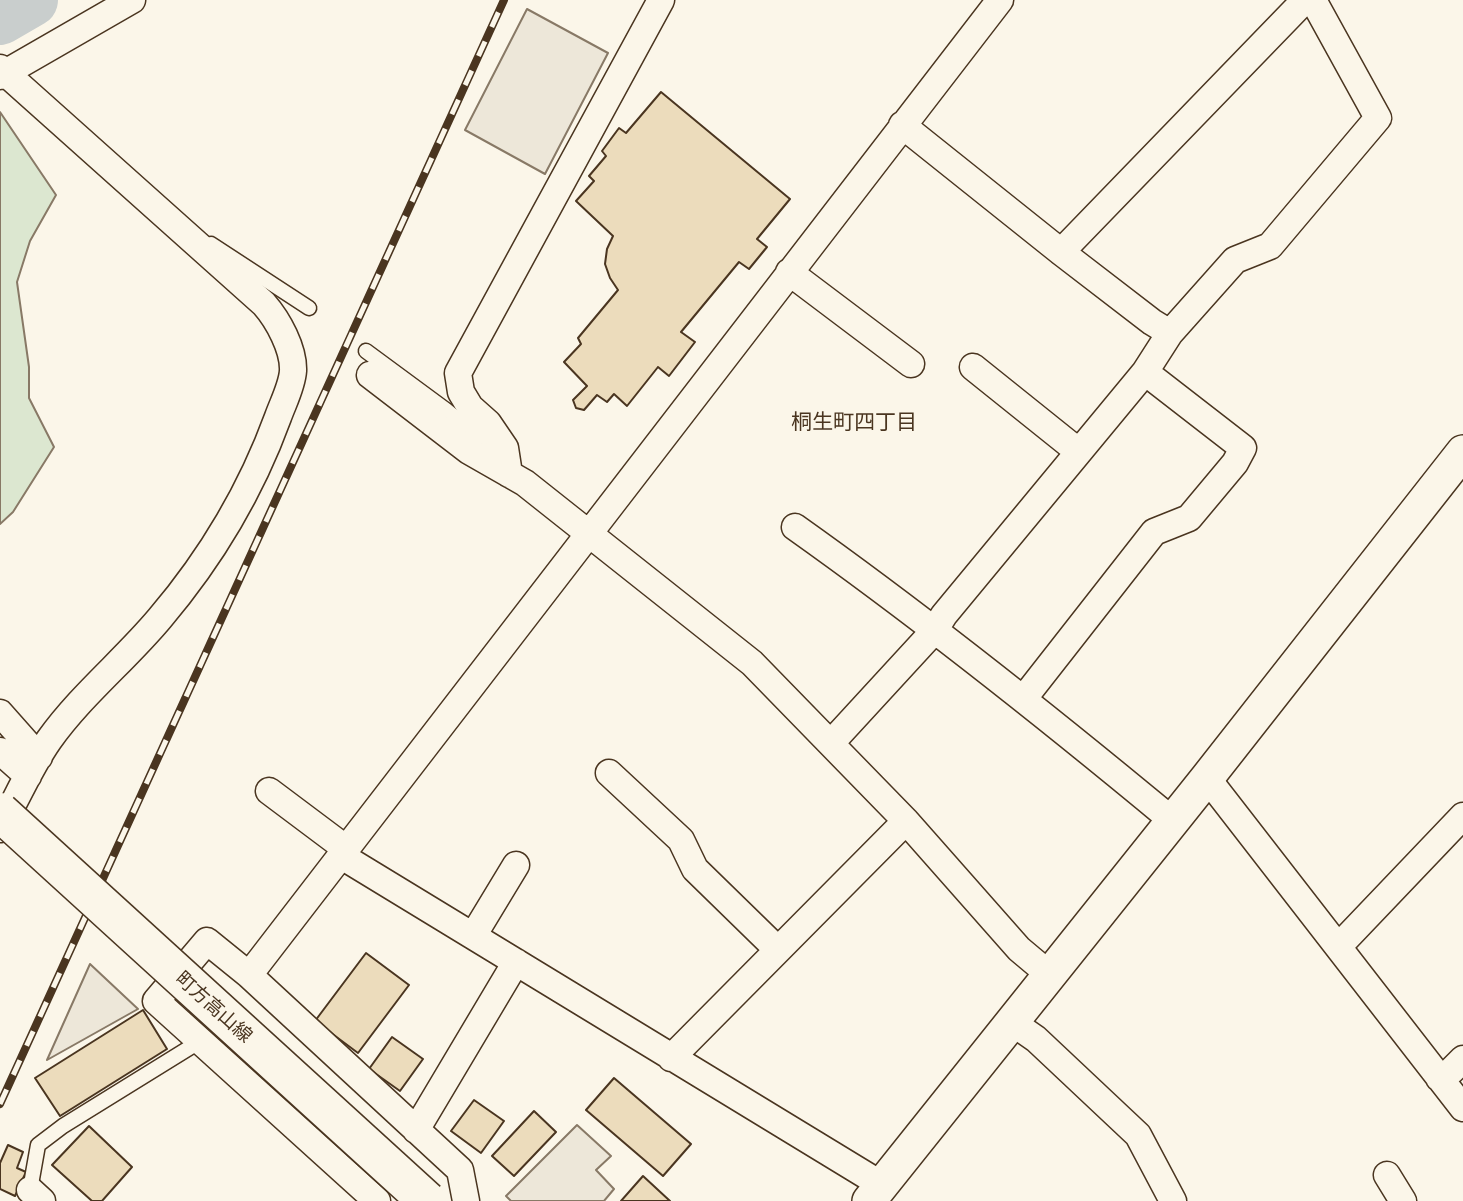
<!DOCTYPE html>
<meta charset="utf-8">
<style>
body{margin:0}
canvas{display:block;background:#fbf6e9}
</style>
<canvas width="1463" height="1201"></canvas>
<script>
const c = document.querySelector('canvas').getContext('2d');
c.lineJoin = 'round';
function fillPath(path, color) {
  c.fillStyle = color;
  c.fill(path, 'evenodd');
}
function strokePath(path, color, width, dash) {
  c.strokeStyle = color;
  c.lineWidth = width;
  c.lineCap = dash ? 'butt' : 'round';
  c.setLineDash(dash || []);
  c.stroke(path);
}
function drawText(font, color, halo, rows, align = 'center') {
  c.font = font + ' Commissioner,"Noto Sans JP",sans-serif';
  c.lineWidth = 5;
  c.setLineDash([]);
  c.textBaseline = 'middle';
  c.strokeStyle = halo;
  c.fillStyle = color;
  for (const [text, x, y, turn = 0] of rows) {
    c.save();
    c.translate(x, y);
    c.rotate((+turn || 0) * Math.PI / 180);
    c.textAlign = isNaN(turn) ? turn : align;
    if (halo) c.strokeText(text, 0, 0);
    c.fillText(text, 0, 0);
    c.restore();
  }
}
const green = new Path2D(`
 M 0,112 L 56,195 L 30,241 L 17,282 L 29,367 L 29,398 L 54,447 L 13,512 L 0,524 Z`);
fillPath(green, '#dce7d0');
strokePath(green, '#887966', 2);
const parking = new Path2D(`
 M 527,9 L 608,53 L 545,174 L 465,130 Z
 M 90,964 L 138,1009 L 47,1060 Z
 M 577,1125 L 611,1156 L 596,1170 L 614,1189 L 604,1201 L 511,1201 L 506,1196 Z`);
fillPath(parking, '#ede7d9');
strokePath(parking, '#887966', 2);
strokePath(new Path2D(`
 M 0,18 L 31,0`), '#c9cecd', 54);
const building = new Path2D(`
 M 661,92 L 790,199 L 757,239 L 767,247 L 749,269 L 739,262 L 681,332 L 695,342 L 669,376 L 658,367 L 627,406 L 614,394 L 607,402 L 597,395 L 584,410 L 576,408 L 573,400 L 587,386 L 564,362 L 581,344 L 578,338 L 618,290 L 610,278 L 605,264 L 607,249 L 613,236 L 576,201 L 594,181 L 589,176 L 606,156 L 602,151 L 619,128 L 626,133 Z
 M 366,953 L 409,985 L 358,1053 L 315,1021 Z
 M 143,1010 L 167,1049 L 60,1116 L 35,1078 Z
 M 392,1037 L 423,1059 L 400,1091 L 369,1069 Z
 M 614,1078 L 691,1144 L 663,1176 L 586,1110 Z
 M 474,1100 L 504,1121 L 481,1153 L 451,1131 Z
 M 534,1111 L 556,1132 L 514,1176 L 492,1156 Z
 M 89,1126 L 132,1167 L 102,1201 L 92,1201 L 52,1165 Z
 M 8,1145 L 23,1152 L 17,1168 L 26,1172 L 15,1196 L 0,1189 L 0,1163 Z
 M 643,1176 L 670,1201 L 621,1201 Z`);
fillPath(building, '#ecdcbc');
strokePath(building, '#4a3520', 2);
const service = new Path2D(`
 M 211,244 L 309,308
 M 366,351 L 446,410 L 498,453
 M 30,1190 L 38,1145 L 63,1126 L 202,1040`);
const minor = new Path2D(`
 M 0,68 L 264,304 C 278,320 294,349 293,371 C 292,386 283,403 278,417 C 251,491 211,558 160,618 C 125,660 81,695 49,740 C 30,767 16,800 0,829
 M 0,76 L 132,0
 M 902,125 L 1061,252 L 1152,322 L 1170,333
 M 1061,252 L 1305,0
 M 789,272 L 911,364
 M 973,367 L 1069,444 L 1080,449
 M 370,375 L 469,451 L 525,483 L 752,663 L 906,821 L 1019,949 L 1050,975
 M 509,474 L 505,448 L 488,423 L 470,407 L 461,392 L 458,373 L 661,0
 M 795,527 C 926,620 1050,719 1173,821
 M 1024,698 L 1154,532 L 1189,518 L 1235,463 L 1243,448 L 1145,372
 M 0,713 L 39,757
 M 831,743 L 934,631 L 944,615 L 1145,372 L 1170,333 L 1235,260 L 1270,246 L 1378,118 L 1313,0
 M 0,751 L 28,776
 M 609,773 L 681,840 L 695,869 L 778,950
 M 1207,778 L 1463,1108
 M 269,791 L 345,848
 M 340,855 L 882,1185
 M 473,936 L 516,865
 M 1338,947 L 1463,816
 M 249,975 L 1000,0
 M 1013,1023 L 1036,1039 L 1138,1135 L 1173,1201
 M 671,1058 L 906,821
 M 1439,1078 L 1451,1071 L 1463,1059
 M 416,1130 L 516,962
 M 1387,1175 L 1403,1201
 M 30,1190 L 42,1201
 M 377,1201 L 156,1001 L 207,941 L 249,975 L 460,1170 L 466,1201`);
const tertiary = new Path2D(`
 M 869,1201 L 1207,778 L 1463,452`);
strokePath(service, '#4a3520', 17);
strokePath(minor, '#4a3520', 29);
strokePath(tertiary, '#4a3520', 36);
strokePath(service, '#fbf6e9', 14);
strokePath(minor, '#fbf6e9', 26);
strokePath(tertiary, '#fbf6e9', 33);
const rail = new Path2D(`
 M 0,1104 L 504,0`);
strokePath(rail, '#4a3520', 8);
strokePath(rail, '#fbf6e9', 5, [16]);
const secondaryBridge = new Path2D(`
 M 0,812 L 427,1201`);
strokePath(secondaryBridge, '#4a3520', 41, []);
strokePath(secondaryBridge, '#fbf6e9', 38);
drawText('19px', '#4a3520', '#fbf6e9', [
 ["町方高山線",214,1007,42]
]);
drawText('21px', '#4a3520', '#fbf6e9', [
 ["桐生町四丁目",854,422]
]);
</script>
